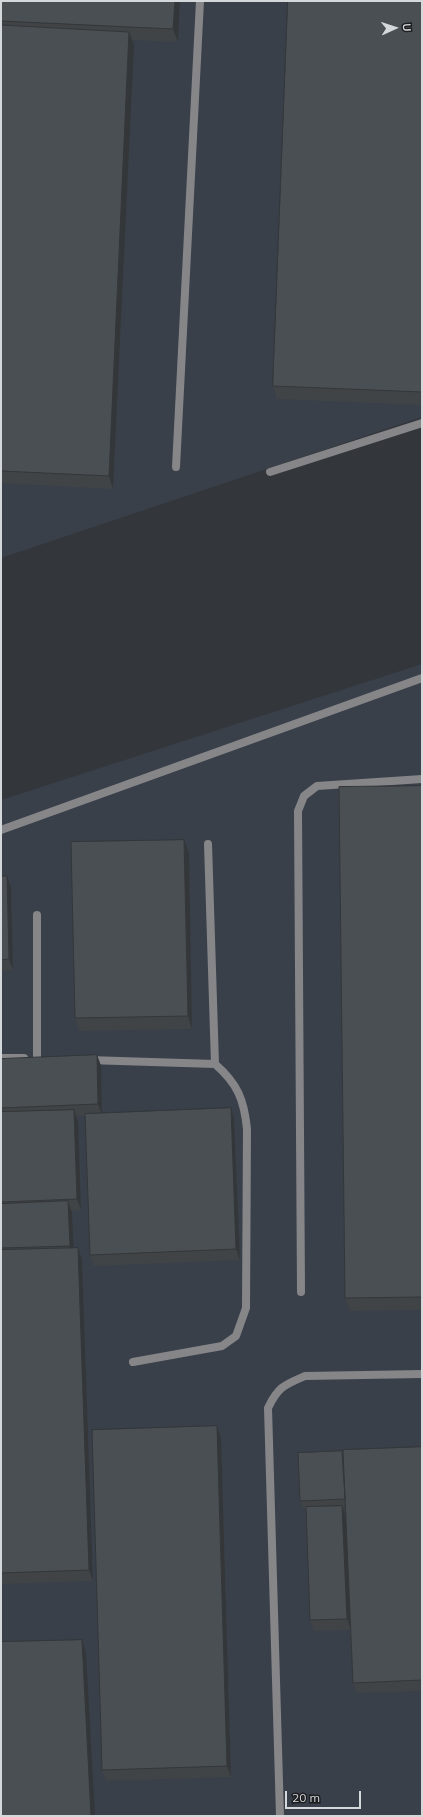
<!DOCTYPE html>
<style>
body{margin:0}
#map{position:relative;width:423px;height:1817px;overflow:hidden;background:#33363b;font-family:Mulish,sans-serif}
canvas{display:block}
.frame{position:absolute;inset:0;border:2px solid #d5d8db;pointer-events:none}
.north{position:absolute;left:375px;top:8px;width:40px;height:40px;-webkit-text-stroke:3px #1c1e20;paint-order:stroke;rotate:87deg;font-size:11px;font-weight:700;line-height:16px;text-align:center;color:#d5d8db}
.north::after{content:'';display:block;margin:auto;width:14px;height:18px;background:#d5d8db;clip-path:polygon(50% 0,100% 100%,50% 72%,0 100%)}
.scale{position:absolute;left:285px;top:1791px;width:76px;height:18px;box-sizing:border-box;border:2px solid #d5d8db;border-top:0;padding-left:5px;font-size:12px;line-height:14px;white-space:nowrap;color:#d5d8db;-webkit-text-stroke:3px #1c1e20;paint-order:stroke}
</style>
<div id="map">
<canvas width="423" height="1817"></canvas>
<div class="frame"></div>
<div class="north">U</div>
<div class="scale">20 m</div>
</div>
<script>
const c = document.querySelector('canvas').getContext('2d');
c.lineJoin = 'round';
function fillPath(path, color) {
  c.fillStyle = color;
  c.fill(path, 'evenodd');
}
function strokePath(path, color, width, dash) {
  c.strokeStyle = color;
  c.lineWidth = width;
  c.lineCap = dash ? 'butt' : 'round';
  c.setLineDash(dash || []);
  c.stroke(path);
}
fillPath(new Path2D(`
 M 1,1 L 422,1 L 422,417 L 1,558 Z
 M 422,664 L 422,1816 L 1,1816 L 1,800 Z`), '#39404a');
strokePath(new Path2D(`
 M 176,467 L 200,1
 M 270,472 L 422,423
 M 1,830 L 422,678
 M 208,844 L 215,1064
 M 1,1058 L 24,1058
 M 37,1058 L 37,915
 M 88,1060 L 215,1064 C 238,1084 244,1100 247,1129 L 246,1308 L 236,1336 L 222,1346 L 133,1362
 M 301,1292 L 298,811 L 304,796 L 317,786 L 422,779
 M 280,1816 L 268,1408 C 278,1387 284,1385 305,1376 L 422,1374`), '#868689', 8);
fillPath(new Path2D(`
 M 1,1 L 180,1 L 178,42 L 132,40 L 134,45 L 113,489 L 1,483 Z
 M 422,1 L 422,405 L 277,399 L 273,386 Z
 M 422,786 L 422,1310 L 350,1311 L 345,1298 Z
 M 189,853 L 192,1029 L 79,1031 L 75,1018 Z
 M 1,876 L 11,887 L 13,970 L 1,971 Z
 M 97,1055 L 101,1066 L 102,1113 L 234,1119 L 240,1260 L 94,1266 L 90,1255 L 85,1116 L 77,1116 L 78,1121 L 81,1210 L 71,1211 L 72,1212 L 73,1248 L 78,1248 L 82,1259 L 93,1581 L 1,1584 L 1,1059 Z
 M 217,1426 L 221,1437 L 231,1777 L 106,1781 L 102,1770 Z
 M 422,1447 L 422,1691 L 357,1693 L 353,1683 L 350,1630 L 314,1631 L 310,1620 L 306,1509 L 303,1509 L 300,1501 L 342,1451 L 343,1454 ZM 343,1507 L 346,1507 L 346,1515 Z`), '#404447');
fillPath(new Path2D(`
 M 175,1 L 180,1 L 178,42 L 173,29 Z
 M 129,32 L 134,45 L 113,489 L 109,476 Z
 M 184,840 L 189,853 L 192,1029 L 188,1016 Z
 M 7,876 L 11,887 L 13,970 L 9,959 Z
 M 97,1055 L 101,1066 L 102,1115 L 98,1104 Z
 M 231,1108 L 234,1119 L 240,1260 L 236,1249 Z
 M 74,1110 L 78,1121 L 81,1210 L 77,1199 Z
 M 68,1201 L 72,1212 L 74,1257 L 70,1246 Z
 M 78,1248 L 82,1259 L 93,1581 L 89,1570 Z
 M 217,1426 L 221,1437 L 231,1777 L 227,1766 Z
 M 342,1451 L 345,1459 L 348,1507 L 345,1499 Z
 M 342,1506 L 346,1517 L 351,1630 L 347,1619 Z
 M 82,1640 L 86,1653 L 95,1816 L 91,1816 Z`), '#34373a');
const building = new Path2D(`
 M 1,1 L 175,1 L 173,29 L 1,21 Z
 M 288,1 L 422,1 L 422,392 L 273,386 Z
 M 1,25 L 129,32 L 109,476 L 1,471 Z
 M 422,786 L 422,1297 L 345,1298 L 339,787 Z
 M 184,840 L 188,1016 L 75,1018 L 71,842 Z
 M 1,876 L 7,876 L 9,959 L 1,960 Z
 M 97,1055 L 98,1104 L 1,1108 L 1,1059 Z
 M 231,1108 L 236,1249 L 90,1255 L 85,1114 Z
 M 74,1110 L 77,1199 L 1,1202 L 1,1112 Z
 M 68,1201 L 70,1246 L 1,1248 L 1,1204 Z
 M 78,1248 L 89,1570 L 1,1573 L 1,1250 Z
 M 217,1426 L 227,1766 L 102,1770 L 92,1430 Z
 M 422,1447 L 422,1680 L 353,1683 L 343,1450 Z
 M 342,1451 L 345,1499 L 300,1501 L 298,1453 Z
 M 342,1506 L 347,1619 L 310,1620 L 306,1507 Z
 M 82,1640 L 91,1816 L 1,1816 L 1,1642 Z`);
fillPath(building, '#4a4f53');
strokePath(building, '#34373a', 1);
</script>
